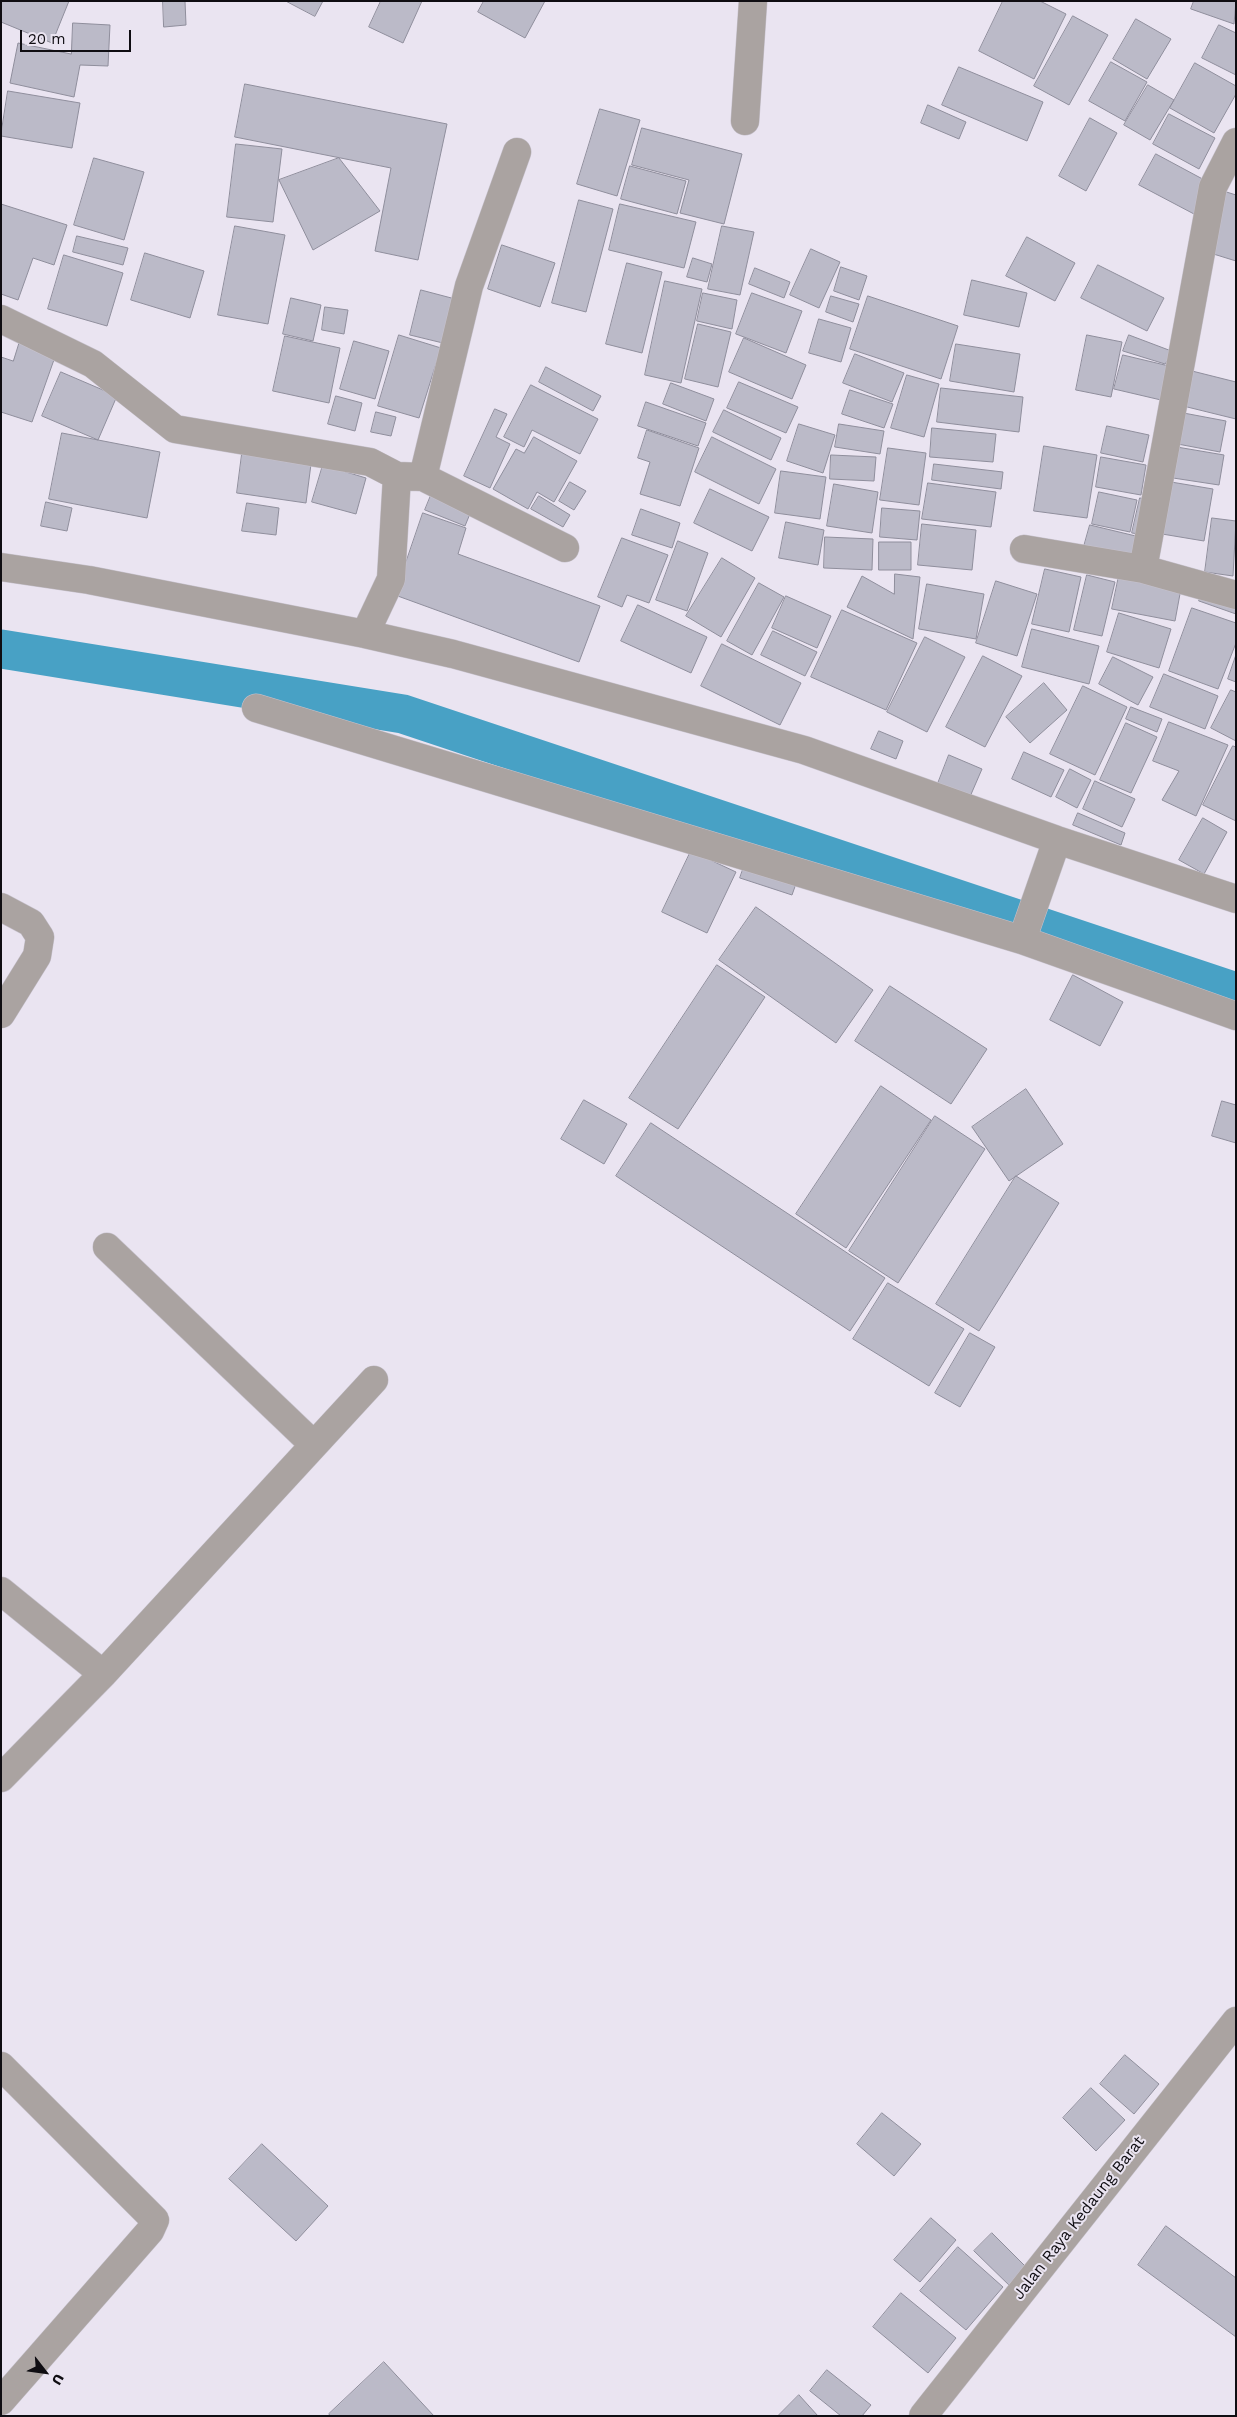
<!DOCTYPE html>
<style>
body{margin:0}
#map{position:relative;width:1237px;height:2417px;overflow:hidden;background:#eae4f1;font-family:"Work Sans",sans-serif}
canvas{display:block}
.frame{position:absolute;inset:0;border:2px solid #0f0d12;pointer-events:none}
.north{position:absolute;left:20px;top:2347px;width:50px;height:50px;-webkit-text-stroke:4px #eae4f1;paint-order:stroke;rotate:120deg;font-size:14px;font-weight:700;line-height:20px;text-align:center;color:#0f0d12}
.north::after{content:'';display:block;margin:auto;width:18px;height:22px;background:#0f0d12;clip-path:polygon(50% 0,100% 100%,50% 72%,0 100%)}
.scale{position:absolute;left:20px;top:30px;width:111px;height:22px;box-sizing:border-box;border:2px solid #0f0d12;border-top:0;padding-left:6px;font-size:15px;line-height:18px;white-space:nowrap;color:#0f0d12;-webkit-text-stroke:4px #eae4f1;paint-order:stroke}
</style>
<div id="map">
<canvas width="1237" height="2417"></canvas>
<div class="frame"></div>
<div class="north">U</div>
<div class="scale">20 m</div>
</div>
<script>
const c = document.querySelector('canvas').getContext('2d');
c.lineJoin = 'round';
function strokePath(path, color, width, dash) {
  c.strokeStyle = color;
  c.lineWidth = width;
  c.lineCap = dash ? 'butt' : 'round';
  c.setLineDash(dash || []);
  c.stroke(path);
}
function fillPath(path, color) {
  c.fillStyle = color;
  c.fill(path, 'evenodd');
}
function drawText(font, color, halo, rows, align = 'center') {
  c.font = font + ' "Work Sans",sans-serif';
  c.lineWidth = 4;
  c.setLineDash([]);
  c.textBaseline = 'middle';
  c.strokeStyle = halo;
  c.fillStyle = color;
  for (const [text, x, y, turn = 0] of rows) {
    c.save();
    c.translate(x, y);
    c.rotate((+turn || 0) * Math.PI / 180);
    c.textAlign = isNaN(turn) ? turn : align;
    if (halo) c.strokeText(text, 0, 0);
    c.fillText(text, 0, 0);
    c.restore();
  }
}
strokePath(new Path2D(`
 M 1,649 L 403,714 L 1236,992`), '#48a1c5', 39);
const building = new Path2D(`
 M 1,1 L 69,1 L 52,43 L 1,22 Z
 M 163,1 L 185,1 L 186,25 L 164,27 Z
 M 286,1 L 323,1 L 315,16 Z
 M 381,1 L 422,1 L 403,43 L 369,27 Z
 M 484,1 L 545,1 L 525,38 L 478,12 Z
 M 1003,1 L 1040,1 L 1066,14 L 1034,79 L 979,51 Z
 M 1194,1 L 1236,1 L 1234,24 L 1191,9 Z
 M 1073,16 L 1108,35 L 1069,105 L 1034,86 Z
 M 1136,19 L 1171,39 L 1147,79 L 1113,59 Z
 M 73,23 L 110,25 L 108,66 L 80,65 L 74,97 L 10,83 L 18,43 L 71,54 Z
 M 1219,25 L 1236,33 L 1236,75 L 1202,58 Z
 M 1111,62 L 1147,82 L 1125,121 L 1089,101 Z
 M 1195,63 L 1236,86 L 1236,94 L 1214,133 L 1170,108 Z
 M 959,67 L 1043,102 L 1027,141 L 942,105 Z
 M 245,84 L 447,124 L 418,260 L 375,251 L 391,168 L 235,137 Z
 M 1148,85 L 1174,100 L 1150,140 L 1124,125 Z
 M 8,91 L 80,103 L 72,148 L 1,136 Z
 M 928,105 L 966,122 L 959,139 L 921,123 Z
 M 600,109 L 640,120 L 617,196 L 577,184 Z
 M 1169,114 L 1215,138 L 1199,169 L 1153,144 Z
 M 1090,118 L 1117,133 L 1086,191 L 1059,176 Z
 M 642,128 L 742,154 L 724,224 L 680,213 L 689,180 L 632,165 Z
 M 236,144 L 282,149 L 273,222 L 227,217 Z
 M 1156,154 L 1210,183 L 1194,214 L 1139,185 Z
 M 94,158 L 144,172 L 124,240 L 74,225 Z
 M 339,158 L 380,211 L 313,250 L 279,180 Z
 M 630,166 L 686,181 L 677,214 L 621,199 Z
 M 1217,189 L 1236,195 L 1236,261 L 1207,252 Z
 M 579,200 L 613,209 L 586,312 L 552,303 Z
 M 1,204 L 67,225 L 54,265 L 33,258 L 18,300 L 1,294 Z
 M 620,204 L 696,222 L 684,268 L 609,250 Z
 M 235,226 L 285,235 L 268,324 L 218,315 Z
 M 722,226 L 754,232 L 740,295 L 708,289 Z
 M 77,236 L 128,248 L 123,265 L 73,252 Z
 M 1027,237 L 1075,263 L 1055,301 L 1006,276 Z
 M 502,245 L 555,263 L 540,307 L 488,289 Z
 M 811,249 L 840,262 L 819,308 L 790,295 Z
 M 145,253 L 204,271 L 190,318 L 131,300 Z
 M 64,255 L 123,273 L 107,326 L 48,309 Z
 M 693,258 L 712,264 L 707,282 L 687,277 Z
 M 627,263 L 662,272 L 642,353 L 606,344 Z
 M 1098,265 L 1164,298 L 1147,331 L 1081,298 Z
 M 841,267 L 867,276 L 859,300 L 834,291 Z
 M 755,268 L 790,282 L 784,298 L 749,284 Z
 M 972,280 L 1027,293 L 1019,327 L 964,315 Z
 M 665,281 L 702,289 L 681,383 L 645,375 Z
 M 421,290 L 459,300 L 447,344 L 410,335 Z
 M 703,293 L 737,300 L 732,329 L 697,321 Z
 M 752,293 L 802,311 L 786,353 L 736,334 Z
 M 831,296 L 859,304 L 853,322 L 826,312 Z
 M 868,296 L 958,326 L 941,379 L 850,349 Z
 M 291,298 L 321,305 L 313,341 L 283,334 Z
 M 325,307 L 348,310 L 344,334 L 322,330 Z
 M 819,319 L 851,328 L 841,362 L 809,353 Z
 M 698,324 L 731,332 L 718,387 L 685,379 Z
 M 399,335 L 441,348 L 419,418 L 378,406 Z
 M 1087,335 L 1122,342 L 1111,397 L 1076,390 Z
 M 1129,335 L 1174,352 L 1165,364 L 1123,351 Z
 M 285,336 L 340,348 L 329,403 L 273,391 Z
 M 744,338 L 806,365 L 792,399 L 729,372 Z
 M 20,341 L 56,354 L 32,422 L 1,412 L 1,357 L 13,361 Z
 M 354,341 L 389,351 L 375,399 L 340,389 Z
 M 956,344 L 1020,354 L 1014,392 L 950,381 Z
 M 855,354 L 904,373 L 892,402 L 843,383 Z
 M 1123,355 L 1169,366 L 1161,400 L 1114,389 Z
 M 546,367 L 601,396 L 593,411 L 539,382 Z
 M 1184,369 L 1236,382 L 1236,419 L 1175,404 Z
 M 61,372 L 117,396 L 98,440 L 42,416 Z
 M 907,375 L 939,384 L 924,437 L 891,428 Z
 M 739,382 L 798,407 L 786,433 L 727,408 Z
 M 671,383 L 714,399 L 706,421 L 663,404 Z
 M 531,385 L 598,419 L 580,454 L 532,430 L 524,447 L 504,437 Z
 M 941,388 L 1023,397 L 1019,432 L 937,422 Z
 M 850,390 L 893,404 L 884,428 L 842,414 Z
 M 336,396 L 362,403 L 355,431 L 328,424 Z
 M 646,402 L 706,423 L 698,446 L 638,426 Z
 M 495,409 L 507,414 L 496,437 L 510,444 L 490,488 L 464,476 Z
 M 724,410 L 781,438 L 771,460 L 713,432 Z
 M 1173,411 L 1226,421 L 1220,452 L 1167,442 Z
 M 376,412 L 396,417 L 391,436 L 371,432 Z
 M 799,424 L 835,435 L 823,473 L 787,461 Z
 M 839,424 L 884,431 L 880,454 L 835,447 Z
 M 1107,426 L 1149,435 L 1143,462 L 1101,453 Z
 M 932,428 L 996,434 L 993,462 L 930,457 Z
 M 647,430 L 699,448 L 680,506 L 640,494 L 650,462 L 638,458 Z
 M 62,433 L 160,452 L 147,518 L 49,499 Z
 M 534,437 L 577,461 L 554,502 L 537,492 L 528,509 L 493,489 L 516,449 L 524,453 Z
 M 712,437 L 776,469 L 759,504 L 695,472 Z
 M 1165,445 L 1224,455 L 1219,485 L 1160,476 Z
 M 1044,446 L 1097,455 L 1087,518 L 1034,511 Z
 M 888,448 L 926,453 L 919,505 L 880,500 Z
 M 242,454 L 311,464 L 306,503 L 237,493 Z
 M 831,455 L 876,457 L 874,481 L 830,479 Z
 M 1101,457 L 1146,465 L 1141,495 L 1096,487 Z
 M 934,464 L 1003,472 L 1001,489 L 932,480 Z
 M 323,465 L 366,478 L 356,514 L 312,502 Z
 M 781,471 L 826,477 L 820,519 L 775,513 Z
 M 1159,480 L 1213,489 L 1204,541 L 1150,532 Z
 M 570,482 L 586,491 L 574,510 L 559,501 Z
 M 928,483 L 996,492 L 991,527 L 922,519 Z
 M 834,484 L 878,492 L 872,533 L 827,526 Z
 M 434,488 L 474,504 L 465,526 L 425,510 Z
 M 710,489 L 769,517 L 752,551 L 694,523 Z
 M 1099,492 L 1137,500 L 1130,532 L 1092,524 Z
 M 539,496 L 570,515 L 563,527 L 531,509 Z
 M 1140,498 L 1151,500 L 1144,535 L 1132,533 Z
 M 46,502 L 72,508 L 67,531 L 41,526 Z
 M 247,503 L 279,508 L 276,535 L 242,531 Z
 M 882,508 L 920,511 L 917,540 L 880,537 Z
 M 641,509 L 680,523 L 672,548 L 632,535 Z
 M 423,513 L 466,528 L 458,554 L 600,606 L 579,662 L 395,595 Z
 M 1212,518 L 1236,521 L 1233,576 L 1205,572 Z
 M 786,522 L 824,530 L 818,565 L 779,558 Z
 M 922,524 L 976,530 L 972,570 L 918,565 Z
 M 1090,525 L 1144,538 L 1138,563 L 1083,550 Z
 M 825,537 L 873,539 L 872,570 L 824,568 Z
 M 622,538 L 668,555 L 649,603 L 627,595 L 622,607 L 598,597 Z
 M 678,541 L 708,553 L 687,611 L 656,600 Z
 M 879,542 L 911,542 L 911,570 L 879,570 Z
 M 722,558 L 755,578 L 721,637 L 686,616 Z
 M 1045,569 L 1081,577 L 1069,632 L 1032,624 Z
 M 1120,571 L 1182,583 L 1175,621 L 1112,609 Z
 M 895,574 L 920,577 L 913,639 L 847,607 L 862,576 L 894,594 Z
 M 1087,575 L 1115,582 L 1102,636 L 1074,630 Z
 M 996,581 L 1037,594 L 1017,656 L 976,643 Z
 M 759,583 L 784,597 L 752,655 L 727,641 Z
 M 927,584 L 984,594 L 976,639 L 919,629 Z
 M 1204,587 L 1236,597 L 1236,614 L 1199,601 Z
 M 786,596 L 831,616 L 817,648 L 772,628 Z
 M 638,605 L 707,637 L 691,673 L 621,641 Z
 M 1192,608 L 1236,623 L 1236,643 L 1218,689 L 1169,671 Z
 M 842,610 L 917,643 L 886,710 L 811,677 Z
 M 1119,613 L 1171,629 L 1159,668 L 1107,652 Z
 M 1032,629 L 1099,646 L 1089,684 L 1022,667 Z
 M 773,631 L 817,652 L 805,676 L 761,655 Z
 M 925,637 L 965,657 L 927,732 L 887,712 Z
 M 722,644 L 801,683 L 780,725 L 701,686 Z
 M 1236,655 L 1236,682 L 1228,679 Z
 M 983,656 L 1022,676 L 985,747 L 946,727 Z
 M 1113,657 L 1153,677 L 1138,705 L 1099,684 Z
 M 1164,674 L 1218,696 L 1205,729 L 1150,707 Z
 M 1044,683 L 1067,710 L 1030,743 L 1006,717 Z
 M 1083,686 L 1127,707 L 1095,775 L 1050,754 Z
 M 1231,690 L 1236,692 L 1236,741 L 1211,728 Z
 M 1131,707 L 1162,719 L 1157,732 L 1126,719 Z
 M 1169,722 L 1228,745 L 1196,816 L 1162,800 L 1179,771 L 1153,761 Z
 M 1126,723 L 1157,737 L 1131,793 L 1100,780 Z
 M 879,731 L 903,741 L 896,759 L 871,749 Z
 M 1233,746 L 1236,747 L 1236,821 L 1203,805 Z
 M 1024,752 L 1064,770 L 1051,797 L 1012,779 Z
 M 949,755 L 982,769 L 969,799 L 937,786 Z
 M 1070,769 L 1091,780 L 1077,808 L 1056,797 Z
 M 1095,781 L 1135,799 L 1122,827 L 1083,809 Z
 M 1078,813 L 1125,833 L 1121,845 L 1073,825 Z
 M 1203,818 L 1227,832 L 1204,874 L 1179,860 Z
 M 691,851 L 736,872 L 707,933 L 662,912 Z
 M 746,861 L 798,878 L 792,895 L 740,878 Z
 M 756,907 L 873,990 L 836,1043 L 719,960 Z
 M 717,965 L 765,997 L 678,1129 L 629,1098 Z
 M 1073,975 L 1123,1002 L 1100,1046 L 1050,1020 Z
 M 890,986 L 987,1049 L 951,1104 L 855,1041 Z
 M 881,1086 L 931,1120 L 846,1248 L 796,1214 Z
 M 1026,1089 L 1063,1144 L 1009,1181 L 972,1127 Z
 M 584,1100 L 627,1124 L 604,1164 L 561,1139 Z
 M 1222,1101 L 1236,1105 L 1236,1143 L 1212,1136 Z
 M 935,1116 L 985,1149 L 898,1283 L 849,1251 Z
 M 651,1123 L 885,1278 L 850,1331 L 616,1176 Z
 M 1016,1176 L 1059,1203 L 979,1331 L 936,1304 Z
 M 888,1283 L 964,1329 L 929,1386 L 853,1339 Z
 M 970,1333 L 995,1347 L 960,1407 L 935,1393 Z
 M 1125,2055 L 1159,2084 L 1134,2114 L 1100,2084 Z
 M 1091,2088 L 1125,2120 L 1096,2151 L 1063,2118 Z
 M 882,2113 L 921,2144 L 894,2176 L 857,2144 Z
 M 262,2144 L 328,2206 L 296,2241 L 229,2179 Z
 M 931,2218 L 956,2240 L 920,2282 L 894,2260 Z
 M 1166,2226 L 1236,2278 L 1236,2337 L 1138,2265 Z
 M 992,2233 L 1030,2271 L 1013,2289 L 974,2251 Z
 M 958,2247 L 1003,2287 L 966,2330 L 920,2291 Z
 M 901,2293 L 956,2338 L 928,2373 L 873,2327 Z
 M 384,2362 L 434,2416 L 330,2416 L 329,2414 Z
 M 827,2370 L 871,2405 L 862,2416 L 841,2416 L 810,2391 Z
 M 799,2395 L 818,2416 L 778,2416 Z`);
fillPath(building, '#bbbac8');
strokePath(building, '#8f8e9c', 1);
const minor = new Path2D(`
 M 745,121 L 753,1
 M 1236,142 L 1213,187 L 1143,569 L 1236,595
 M 1,319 L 93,364 L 175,429 L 370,462 L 397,476
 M 423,477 L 565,548
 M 1024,549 L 1143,569
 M 1,567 L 89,580 L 365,634 L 453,654 L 804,750 L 1057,840 L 1236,899
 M 365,634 L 391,579 L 397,476 L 423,477 L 469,286 L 517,152
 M 256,708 L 1022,940 L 1236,1016
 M 1,907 L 31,923 L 40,937 L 37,956 L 1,1014
 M 1022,940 L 1057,840
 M 107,1247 L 314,1445
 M 1,1591 L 103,1674
 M 1,1778 L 103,1674 L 374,1380
 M 1,2066 L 155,2220 L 150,2231 L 1,2401`);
const tertiary = new Path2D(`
 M 923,2416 L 1236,2021`);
strokePath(minor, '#c7c2cd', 29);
strokePath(tertiary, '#c7c2cd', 29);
strokePath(minor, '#aaa3a1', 28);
strokePath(tertiary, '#aaa3a1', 28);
drawText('16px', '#0f0d12', '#eae4f1', [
 ["Jalan Raya Kedaung Barat",1079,2218,-52]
]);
</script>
